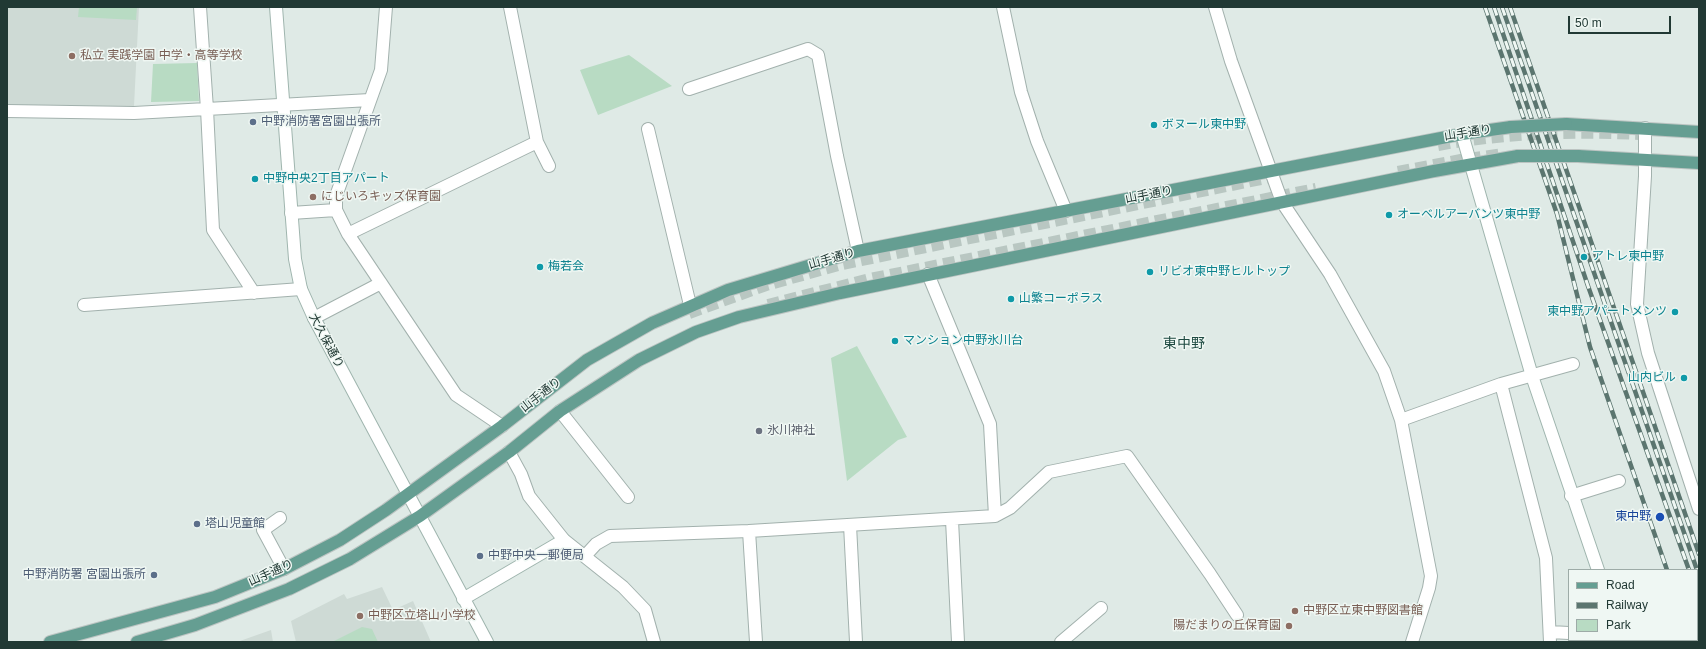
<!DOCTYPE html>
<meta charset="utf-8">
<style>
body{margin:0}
#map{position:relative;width:1706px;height:649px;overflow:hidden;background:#dfeae6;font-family:Arial,sans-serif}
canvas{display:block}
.frame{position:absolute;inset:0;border:8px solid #213934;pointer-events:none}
.legend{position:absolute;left:1568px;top:569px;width:130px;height:72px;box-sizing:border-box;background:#eff7f3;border:1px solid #9daba7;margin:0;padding:5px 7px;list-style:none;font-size:12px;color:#213934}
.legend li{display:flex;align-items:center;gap:8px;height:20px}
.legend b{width:20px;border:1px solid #9daba7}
.scale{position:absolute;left:1568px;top:16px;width:103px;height:18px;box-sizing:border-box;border:2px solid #213934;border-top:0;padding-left:5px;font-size:12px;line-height:14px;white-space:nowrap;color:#213934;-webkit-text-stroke:3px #eff7f3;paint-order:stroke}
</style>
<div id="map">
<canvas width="1706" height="649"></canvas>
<div class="frame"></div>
<ul class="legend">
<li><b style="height:5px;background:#659e92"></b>Road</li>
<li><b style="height:5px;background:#5b756f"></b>Railway</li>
<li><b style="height:11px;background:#b8dbc3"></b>Park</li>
</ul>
<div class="scale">50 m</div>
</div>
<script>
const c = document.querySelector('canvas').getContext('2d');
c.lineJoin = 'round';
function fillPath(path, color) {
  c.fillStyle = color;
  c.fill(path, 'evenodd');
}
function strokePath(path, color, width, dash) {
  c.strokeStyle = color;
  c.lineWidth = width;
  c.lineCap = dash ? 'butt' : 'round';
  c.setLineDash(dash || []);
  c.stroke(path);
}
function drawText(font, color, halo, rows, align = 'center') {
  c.font = font + ' Arial,"Noto Sans JP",sans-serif';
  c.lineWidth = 3;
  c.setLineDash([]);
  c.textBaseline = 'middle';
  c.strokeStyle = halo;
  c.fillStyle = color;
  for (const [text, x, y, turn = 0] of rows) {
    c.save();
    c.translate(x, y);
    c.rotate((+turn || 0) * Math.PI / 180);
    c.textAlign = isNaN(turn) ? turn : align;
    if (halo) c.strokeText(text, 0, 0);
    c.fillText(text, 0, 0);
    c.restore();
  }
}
fillPath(new Path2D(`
 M 7,7 L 139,7 L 134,106 L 57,107 L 7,105 Z
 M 382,587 L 393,610 L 413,601 L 431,642 L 296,642 L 291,621 L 344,594 L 347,599 Z
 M 271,630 L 273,642 L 237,642 Z`), '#cedad5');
fillPath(new Path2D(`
 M 79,7 L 137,7 L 136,20 L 78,17 Z
 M 629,55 L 672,86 L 598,115 L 580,70 Z
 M 197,63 L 199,101 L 151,102 L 153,64 Z
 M 857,346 L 907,437 L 898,440 L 847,481 L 831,358 Z
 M 362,627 L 372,629 L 378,642 L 332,642 Z`), '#b8dbc3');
strokePath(new Path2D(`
 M 1438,145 C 1504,133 1572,131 1639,134
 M 1398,172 L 1461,160 L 1504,154
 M 768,305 L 870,279 L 1316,189
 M 689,313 L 766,285 L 842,264 L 1271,177`), '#b9c7c2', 12, [12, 6]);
const street = new Path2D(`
 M 200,7 L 207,109 L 213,230 L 254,293
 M 386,7 L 381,70 L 336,196 L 336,210 L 348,234 L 456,395 L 502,426
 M 510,7 L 537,142 L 549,166
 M 1003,7 L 1021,92 L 1037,141 L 1066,211
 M 1215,7 L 1231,61 L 1282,202 L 1330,274 L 1384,371 L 1401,420 L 1431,576 L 1429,588 L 1412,642
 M 689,89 L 808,49 L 818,55 L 837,156 L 858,251
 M 7,111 L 134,113 L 370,100
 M 1645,128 L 1645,176 L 1637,304 L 1648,353 L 1699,509
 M 648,129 L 690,305
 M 291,213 L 336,210
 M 348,234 L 537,142
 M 928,274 L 990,424 L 995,516
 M 84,305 L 301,289
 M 314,318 L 381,283
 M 1501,384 L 1546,558 L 1550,642
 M 560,411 L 628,497
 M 1401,420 L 1501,384 L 1573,364
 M 509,452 L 521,474 L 529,496 L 564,540 L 623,587 L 645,610 L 654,642
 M 1571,496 L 1619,481
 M 280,518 L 263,530 L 284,569
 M 952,520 L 958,642
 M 850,525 L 856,642
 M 749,531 L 756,642
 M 585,556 L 596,544 L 610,536 L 749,531 L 995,516 L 1010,508 L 1049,472 L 1127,456 L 1210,574 L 1237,615
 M 1550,632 L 1569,633
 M 1061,642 L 1101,608`);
const secondary = new Path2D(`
 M 276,7 L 295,259 L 301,289 L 314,318 L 487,642
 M 1462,134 L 1532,376 L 1598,570
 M 463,599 L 564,540
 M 1619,640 L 1620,642`);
const primary = new Path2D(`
 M 1566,124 L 1699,132
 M 1578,156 L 1699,163
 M 50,642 L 215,597 L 284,569 L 340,540 L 386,510 L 502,426 L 587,360 L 652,323 L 728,290 L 858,251 L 1462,134 L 1511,127
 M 137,642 L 195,625 L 289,589 L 350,559 L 420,516 L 509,452 L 560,411 L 639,360 L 696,332 L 739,317 L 840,293 L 1434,171 L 1518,156`);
strokePath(street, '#a2b1ad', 14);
strokePath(secondary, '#9fb5ae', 14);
strokePath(primary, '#bcc4c2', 14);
strokePath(street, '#fff', 12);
strokePath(secondary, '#fff', 12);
strokePath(primary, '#659e92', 12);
const rail = new Path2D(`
 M 1485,7 L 1557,214 L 1590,347 L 1667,570
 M 1494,7 L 1588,286 L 1689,570
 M 1502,7 L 1697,570
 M 1510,7 L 1699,554
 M 1697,592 L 1699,598
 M 1691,640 L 1692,642`);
strokePath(rail, '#5b756f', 4.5);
strokePath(rail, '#eff7f3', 3, [9]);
const primaryBridge = new Path2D(`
 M 1511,127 L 1566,124
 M 1518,156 L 1578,156`);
strokePath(primaryBridge, '#bcc4c2', 14, []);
strokePath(primaryBridge, '#659e92', 12);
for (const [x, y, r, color] of [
 [72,56,4,"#8d6e63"],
 [253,122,4,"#5c6f8a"],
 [1154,125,4,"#0f9aa8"],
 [255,179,4,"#0f9aa8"],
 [313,197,4,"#8d6e63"],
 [1389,215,4,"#0f9aa8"],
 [1584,257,4,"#0f9aa8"],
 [540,267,4,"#0f9aa8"],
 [1150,272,4,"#0f9aa8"],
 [1011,299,4,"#0f9aa8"],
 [1675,312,4,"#0f9aa8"],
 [895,341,4,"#0f9aa8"],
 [1684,378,4,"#0f9aa8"],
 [759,431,4,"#6b7280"],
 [1660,517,5,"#1a4fb4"],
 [197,524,4,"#5c6f8a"],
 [480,556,4,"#5c6f8a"],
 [154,575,4,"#5c6f8a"],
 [1295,611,4,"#8d6e63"],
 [360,616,4,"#8d6e63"],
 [1289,626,4,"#8d6e63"]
]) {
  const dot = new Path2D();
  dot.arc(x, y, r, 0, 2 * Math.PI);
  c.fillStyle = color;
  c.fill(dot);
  strokePath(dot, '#eff7f3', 1.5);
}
drawText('12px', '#785e54', '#eff7f3', [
 ["私立 実践学園 中学・高等学校",80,56],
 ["にじいろキッズ保育園",321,197],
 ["中野区立東中野図書館",1303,611],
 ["中野区立塔山小学校",368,616],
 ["陽だまりの丘保育園",1281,626,"right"]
], 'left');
drawText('12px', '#4e5e75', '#eff7f3', [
 ["中野消防署宮園出張所",261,122],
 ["塔山児童館",205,524],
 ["中野中央一郵便局",488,556],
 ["中野消防署 宮園出張所",146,575,"right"]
], 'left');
drawText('12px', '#0d838f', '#eff7f3', [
 ["ボヌール東中野",1162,125],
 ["中野中央2丁目アパート",263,179],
 ["オーベルアーバンツ東中野",1397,215],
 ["アトレ東中野",1592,257],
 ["梅若会",548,267],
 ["リビオ東中野ヒルトップ",1158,272],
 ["山繁コーポラス",1019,299],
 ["東中野アパートメンツ",1667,312,"right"],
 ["マンション中野氷川台",903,341],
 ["山内ビル",1676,378,"right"]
], 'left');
drawText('12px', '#213934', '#eff7f3', [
 ["山手通り",1468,133,-9],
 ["山手通り",1149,195,-11],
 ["山手通り",832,259,-16],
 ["大久保通り",326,341,62],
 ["山手通り",541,395,-38],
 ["山手通り",271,573,-24]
]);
drawText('12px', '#5b616d', '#eff7f3', [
 ["氷川神社",767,431]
], 'left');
drawText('12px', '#164399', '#eff7f3', [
 ["東中野",1651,517]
], 'right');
drawText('14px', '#1e4a41', '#eff7f3', [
 ["東中野",1184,344]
]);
</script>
